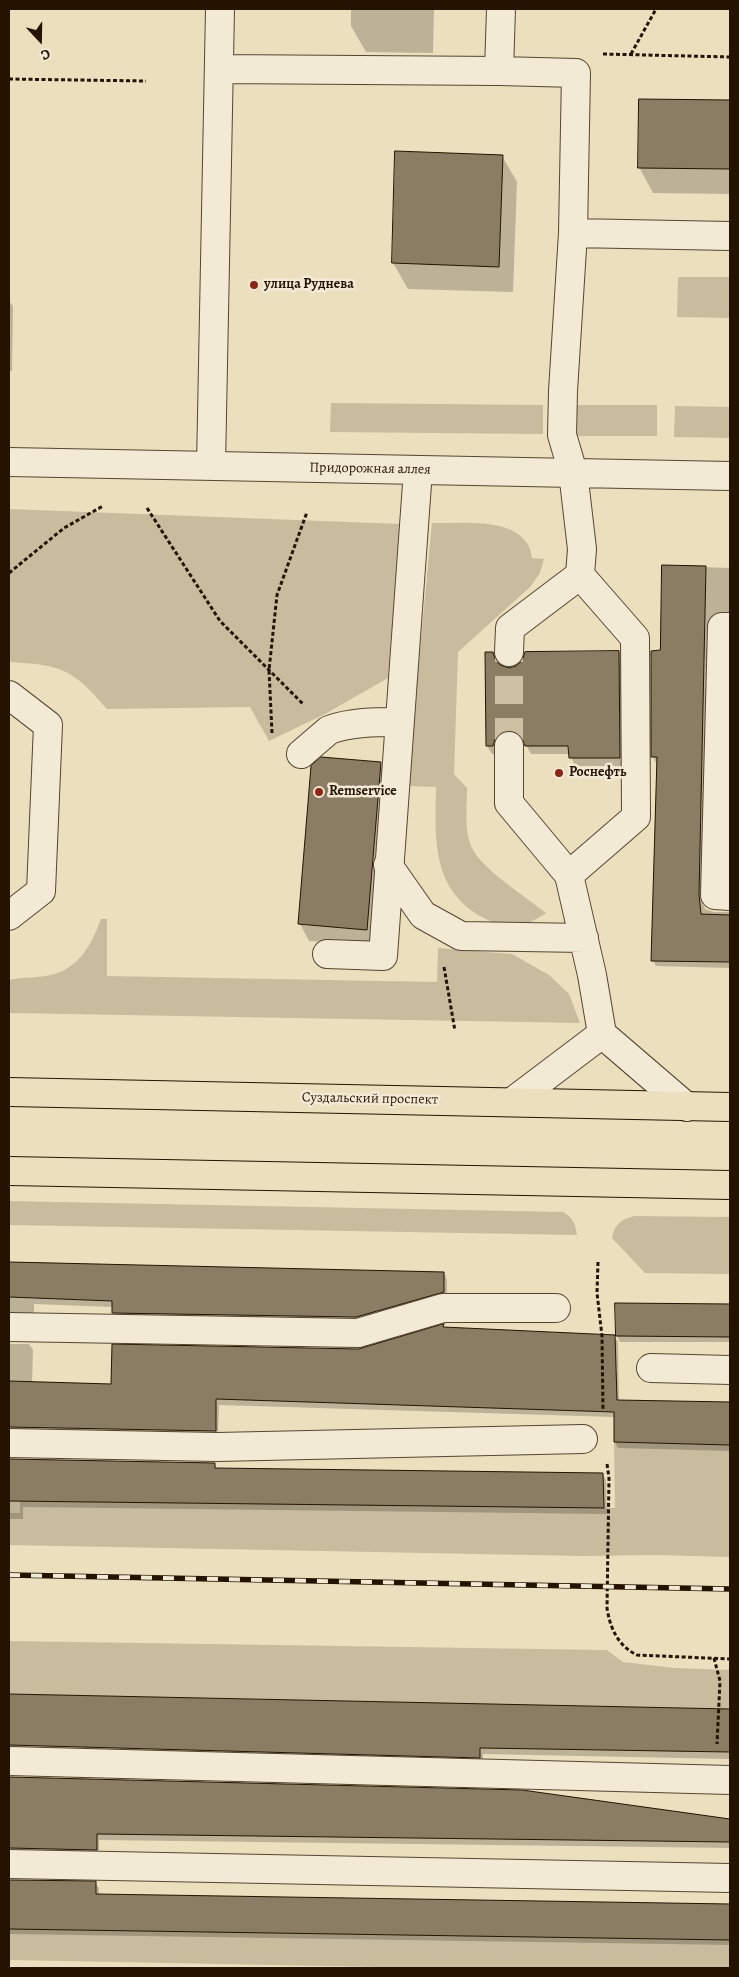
<!DOCTYPE html>
<meta charset="utf-8">
<style>
body{margin:0}
#map{position:relative;width:739px;height:1977px;overflow:hidden;background:#ebdfbe;font-family:Alegreya,serif}
canvas{display:block}
.frame{position:absolute;inset:0;border:10px solid #231300;pointer-events:none}
.north{position:absolute;left:15px;top:15px;width:50px;height:50px;-webkit-text-stroke:4px #f2ead5;paint-order:stroke;rotate:159deg;font-size:14px;font-weight:700;line-height:20px;text-align:center;color:#231300}
.north::after{content:'';display:block;margin:auto;width:18px;height:22px;background:#231300;clip-path:polygon(50% 0,100% 100%,50% 72%,0 100%)}
</style>
<div id="map">
<canvas width="739" height="1977"></canvas>
<div class="frame"></div>
<div class="north">С</div>
</div>
<script>
const c = document.querySelector('canvas').getContext('2d');
c.lineJoin = 'round';
function fillPath(path, color) {
  c.fillStyle = color;
  c.fill(path, 'evenodd');
}
function strokePath(path, color, width, dash) {
  c.strokeStyle = color;
  c.lineWidth = width;
  c.lineCap = dash ? 'butt' : 'round';
  c.setLineDash(dash || []);
  c.stroke(path);
}
function drawText(font, color, halo, rows, align = 'center') {
  c.font = font + ' Alegreya,serif';
  c.lineWidth = 5;
  c.setLineDash([]);
  c.textBaseline = 'middle';
  c.strokeStyle = halo;
  c.fillStyle = color;
  for (const [text, x, y, turn = 0] of rows) {
    c.save();
    c.translate(x, y);
    c.rotate((+turn || 0) * Math.PI / 180);
    c.textAlign = isNaN(turn) ? turn : align;
    if (halo) c.strokeText(text, 0, 0);
    c.fillText(text, 0, 0);
    c.restore();
  }
}
fillPath(new Path2D(`
 M 678,277 L 730,277 L 730,318 L 677,317 Z
 M 331,403 L 543,405 L 543,434 L 330,432 Z
 M 577,405 L 657,405 L 657,436 L 576,436 Z
 M 675,406 L 730,407 L 730,438 L 674,437 Z
 M 9,509 L 400,524 L 388,678 L 325,714 L 269,741 L 250,707 L 107,709 C 72,668 61,665 9,662 Z
 M 432,523 C 460,524 509,517 527,543 C 530,547 531,553 532,558 L 544,559 L 540,573 L 530,587 L 458,652 L 454,774 L 467,788 C 467,806 464,829 471,846 C 480,868 526,897 546,913 C 535,920 520,929 507,928 C 500,928 492,922 486,919 C 431,892 435,839 436,787 L 407,786 Z
 M 101,919 L 107,919 L 107,976 L 437,982 L 438,948 L 512,954 L 549,975 L 569,994 L 580,1023 L 9,1013 L 9,980 C 23,977 42,978 55,974 C 82,965 92,942 101,919 Z
 M 9,1201 L 563,1212 C 573,1218 575,1223 577,1235 L 9,1225 Z
 M 635,1216 L 730,1217 L 730,1274 L 645,1273 L 612,1238 C 615,1224 621,1219 635,1216 Z
 M 614,1442 L 730,1445 L 730,1557 L 656,1555 L 582,1556 L 9,1545 L 9,1513 L 20,1513 L 20,1501 L 615,1508 Z
 M 9,1641 L 607,1650 L 623,1662 L 674,1668 L 730,1670 L 730,1709 L 9,1694 Z
 M 9,1929 L 730,1940 L 730,1968 L 429,1968 L 9,1960 Z`), '#c9bc9e');
fillPath(new Path2D(`
 M 351,9 L 434,9 L 433,53 L 366,52 L 351,26 Z
 M 640,100 L 730,102 L 730,194 L 653,193 L 639,167 Z
 M 397,153 L 502,156 L 517,182 L 513,292 L 408,289 L 393,263 Z
 M 9,301 L 13,306 L 12,371 L 9,371 Z
 M 664,566 L 730,568 L 730,618 L 709,633 L 702,902 L 705,909 L 714,912 L 730,912 L 730,968 L 656,966 L 653,960 L 658,763 L 656,763 L 653,757 L 652,652 L 661,652 Z
 M 619,652 L 624,660 L 624,766 L 575,766 L 570,754 L 531,754 L 525,743 L 515,738 L 498,754 L 492,754 L 487,746 L 493,653 L 498,664 L 509,669 Z
 M 380,763 L 390,780 L 376,946 L 309,941 L 300,924 Z
 M 9,1263 L 444,1273 L 447,1279 L 447,1298 L 360,1323 L 117,1319 L 113,1313 L 113,1307 L 34,1304 L 34,1317 L 9,1318 Z
 M 616,1304 L 730,1305 L 730,1342 L 620,1342 L 617,1336 Z
 M 443,1326 L 444,1328 L 614,1336 L 618,1342 L 619,1401 L 730,1403 L 730,1451 L 618,1448 L 615,1442 L 615,1417 L 219,1405 L 218,1437 L 9,1434 L 9,1344 L 29,1344 L 33,1350 L 32,1383 L 112,1385 L 358,1350 Z
 M 9,1460 L 214,1464 L 217,1469 L 602,1474 L 606,1480 L 607,1514 L 23,1507 L 23,1519 L 9,1519 Z
 M 9,1696 L 730,1711 L 730,1759 L 483,1754 L 483,1763 L 9,1752 Z
 M 9,1778 L 522,1791 L 730,1820 L 730,1848 L 99,1840 L 99,1856 L 9,1855 Z
 M 9,1881 L 95,1883 L 99,1888 L 99,1895 L 730,1905 L 730,1945 L 9,1934 Z`), '#0003');
const building = new Path2D(`
 M 639,99 L 730,100 L 730,169 L 638,168 Z
 M 395,151 L 503,155 L 499,267 L 392,263 Z
 M 662,565 L 706,566 L 699,895 L 701,914 L 730,915 L 730,962 L 651,961 L 657,757 L 651,757 L 651,651 L 660,650 Z
 M 619,651 L 620,758 L 569,758 L 568,746 L 525,746 L 522,738 L 516,732 L 509,730 L 501,733 L 495,739 L 493,746 L 486,746 L 485,652 L 493,652 L 495,659 L 500,665 L 509,668 L 516,666 L 522,661 L 525,652 Z
 M 321,757 L 381,762 L 367,930 L 298,924 L 311,766 Z
 M 9,1262 L 444,1272 L 444,1292 L 356,1317 L 112,1313 L 112,1301 L 9,1297 Z
 M 615,1303 L 730,1304 L 730,1337 L 616,1336 Z
 M 444,1324 L 443,1327 L 615,1335 L 617,1400 L 730,1402 L 730,1445 L 614,1442 L 614,1412 L 216,1399 L 216,1431 L 9,1427 L 9,1381 L 111,1384 L 112,1344 L 358,1349 Z
 M 9,1459 L 215,1463 L 215,1468 L 603,1473 L 604,1508 L 9,1501 Z
 M 9,1694 L 730,1709 L 730,1752 L 480,1748 L 480,1758 L 9,1745 Z
 M 9,1777 L 522,1790 L 730,1819 L 730,1842 L 97,1834 L 97,1850 L 9,1848 Z
 M 9,1880 L 96,1881 L 96,1894 L 730,1904 L 730,1940 L 9,1929 Z`);
fillPath(building, '#8b7d63');
strokePath(building, '#231300', 1);
strokePath(new Path2D(`
 M 509,746 L 509,652`), '#cdc0a2', 28, [28, 14]);
const minor = new Path2D(`
 M 501,9 L 499,71 L 576,73 L 573,233 L 563,391 L 562,435 L 573,472 L 582,549 L 580,575 L 635,638 L 636,817 L 569,875
 M 219,69 L 499,71
 M 573,233 L 730,236
 M 9,462 L 730,476
 M 211,466 L 220,9
 M 730,627 L 722,627 L 715,895 L 730,896
 M 509,652 L 510,628 L 580,575
 M 9,695 L 48,725 L 41,891 L 9,916
 M 509,746 L 509,803 L 569,875 L 592,975 L 602,1034 L 687,1107
 M 301,754 L 329,730 C 351,722 375,722 399,722
 M 388,865 L 423,915 L 461,936 L 584,938
 M 327,954 L 383,956 L 418,470
 M 512,1102 L 602,1034
 M 9,1327 L 358,1333 L 443,1308 L 556,1308
 M 651,1368 L 730,1370
 M 9,1443 L 217,1447 L 583,1439
 M 9,1761 L 730,1780
 M 9,1864 L 730,1878`);
const major = new Path2D(`
 M 9,1092 L 730,1107
 M 9,1171 L 730,1185`);
strokePath(minor, '#554630', 30);
strokePath(major, '#231300', 30);
strokePath(new Path2D(`
 M 603,54 L 730,57
 M 631,54 L 656,9
 M 9,79 L 146,81
 M 147,508 L 220,621 L 304,705
 M 9,573 L 64,528 L 103,506
 M 272,733 L 269,670 L 277,595 L 307,512
 M 444,967 L 455,1031
 M 598,1262 L 597,1293 L 602,1336 L 603,1410
 M 607,1464 L 609,1478 L 607,1608 C 610,1628 618,1646 637,1655 L 730,1659
 M 714,1658 L 720,1681 L 717,1744`), '#231300', 3, [4, 2.5]);
strokePath(minor, '#f2ead5', 28);
strokePath(major, '#ebdfbe', 28);
const rail = new Path2D(`
 M 9,1575 L 730,1589`);
strokePath(rail, '#231300', 5.5);
strokePath(rail, '#f2ead5', 4, [11]);
for (const [x, y, r, color] of [
 [254,285,5,"#8f2418"],
 [559,773,5,"#8f2418"],
 [319,792,5,"#8f2418"]
]) {
  const dot = new Path2D();
  dot.arc(x, y, r, 0, 2 * Math.PI);
  c.fillStyle = color;
  c.fill(dot);
  strokePath(dot, '#f2ead5', 2);
}
drawText('bold 14px', '#231300', '#f2ead5', [
 ["улица Руднева",264,285],
 ["Роснефть",569,773],
 ["Remservice",329,792]
], 'left');
drawText('14px', '#231300', '#f2ead5', [
 ["Придорожная аллея",370,469,1],
 ["Суздальский проспект",370,1099,1]
]);
</script>
